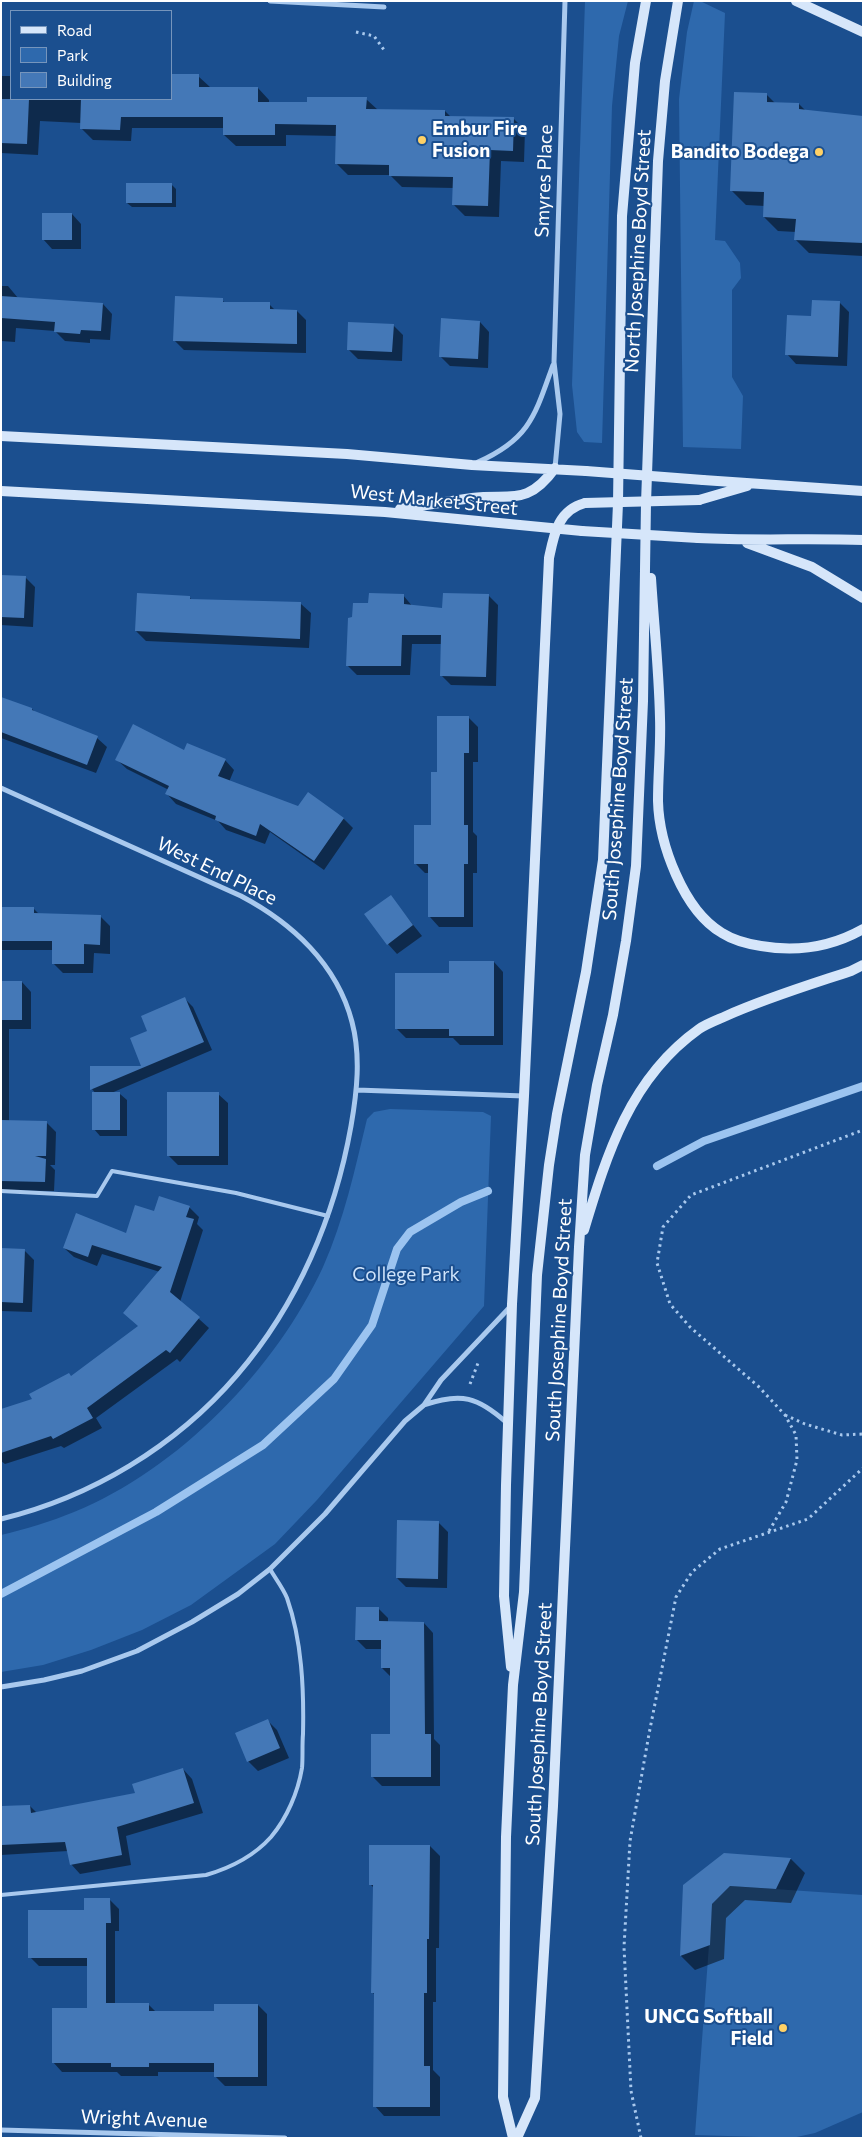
<!DOCTYPE html>
<style>
body{margin:0}
#map{position:relative;width:864px;height:2139px;overflow:hidden;background:#1b4f8f;font-family:Commissioner,sans-serif}
canvas{display:block}
.frame{position:absolute;inset:0;border:2px solid #fff;pointer-events:none}
.legend{position:absolute;left:10px;top:10px;width:162px;height:90px;box-sizing:border-box;background:#1b4f8f;border:1px solid #7695bc;margin:0;padding:6px 9px;list-style:none;font-size:15px;color:#fff}
.legend li{display:flex;align-items:center;gap:10px;height:25px}
.legend b{width:25px;border:1px solid #7695bc}
</style>
<div id="map">
<canvas width="864" height="2139"></canvas>
<div class="frame"></div>
<ul class="legend">
<li><b style="height:6px;background:#d6e6fa"></b>Road</li>
<li><b style="height:14px;background:#2e69ad"></b>Park</li>
<li><b style="height:14px;background:#4478b7"></b>Building</li>
</ul>
</div>
<script>
const c = document.querySelector('canvas').getContext('2d');
c.lineJoin = 'round';
function fillPath(path, color) {
  c.fillStyle = color;
  c.fill(path, 'evenodd');
}
function strokePath(path, color, width, dash) {
  c.strokeStyle = color;
  c.lineWidth = width;
  c.lineCap = dash ? 'butt' : 'round';
  c.setLineDash(dash || []);
  c.stroke(path);
}
function drawText(font, color, halo, rows, align = 'center') {
  c.font = font + ' Commissioner,sans-serif';
  c.lineWidth = 4;
  c.setLineDash([]);
  c.textBaseline = 'middle';
  c.strokeStyle = halo;
  c.fillStyle = color;
  for (const [text, x, y, turn = 0] of rows) {
    c.save();
    c.translate(x, y);
    c.rotate((+turn || 0) * Math.PI / 180);
    c.textAlign = isNaN(turn) ? turn : align;
    if (halo) c.strokeText(text, 0, 0);
    c.fillText(text, 0, 0);
    c.restore();
  }
}
fillPath(new Path2D(`
 M 585,1 L 628,1 L 619,36 L 612,106 L 602,443 L 584,442 L 577,432 L 572,385 Z
 M 694,1 L 700,1 L 725,13 L 715,240 L 725,241 L 740,263 L 741,278 L 732,290 L 732,377 L 743,396 L 741,449 L 683,447 L 679,99 L 687,32 Z
 M 390,1109 L 483,1112 L 491,1116 L 484,1306 L 317,1500 L 275,1544 L 191,1605 L 142,1630 L 91,1650 L 43,1665 L 1,1672 L 1,1535 C 26,1529 50,1522 74,1512 C 178,1470 276,1369 323,1267 C 344,1220 355,1169 367,1119 L 374,1112 Z
 M 730,1886 L 863,1895 L 863,2112 L 815,2133 L 792,2138 L 695,2135 L 712,1904 Z`), '#2e69ad');
fillPath(new Path2D(`
 M 1,76 L 11,76 L 11,99 L 171,99 L 198,76 L 210,87 L 258,88 L 269,100 L 269,103 L 308,103 L 366,99 L 378,110 L 445,111 L 451,117 L 513,118 L 525,130 L 524,162 L 501,161 L 499,217 L 465,216 L 454,205 L 454,188 L 402,187 L 390,175 L 348,175 L 336,163 L 337,136 L 286,135 L 286,146 L 236,146 L 224,135 L 224,128 L 132,128 L 131,141 L 93,140 L 81,128 L 81,123 L 40,121 L 38,155 L 1,153 Z
 M 766,94 L 775,103 L 799,104 L 806,111 L 863,117 L 863,256 L 809,253 L 795,239 L 796,232 L 778,231 L 764,217 L 765,206 L 746,205 L 732,191 Z
 M 171,184 L 176,189 L 176,207 L 132,207 L 127,203 Z
 M 72,214 L 81,224 L 81,249 L 52,249 L 43,239 Z
 M 1,286 L 8,286 L 18,298 L 103,304 L 112,314 L 110,340 L 90,339 L 90,343 L 65,341 L 55,331 L 16,328 L 15,342 L 1,341 Z
 M 222,300 L 226,304 L 269,304 L 276,311 L 297,311 L 306,320 L 306,353 L 184,350 L 174,340 Z
 M 839,302 L 849,312 L 847,366 L 796,364 L 787,354 L 812,317 Z
 M 480,322 L 489,332 L 488,368 L 450,366 L 440,356 Z
 M 393,325 L 403,335 L 402,361 L 358,359 L 348,349 Z
 M 1,576 L 25,577 L 35,587 L 33,627 L 1,625 Z
 M 403,595 L 413,607 L 444,609 L 489,596 L 498,605 L 496,686 L 451,685 L 441,675 L 442,644 L 412,644 L 410,675 L 357,675 L 347,665 L 353,618 L 369,604 Z
 M 189,597 L 192,600 L 301,604 L 311,613 L 309,648 L 146,641 L 136,631 Z
 M 1,698 L 32,709 L 36,713 L 97,738 L 107,747 L 96,773 L 1,738 Z
 M 468,717 L 478,727 L 478,762 L 473,762 L 473,832 L 477,836 L 477,873 L 473,873 L 473,927 L 439,927 L 430,917 L 430,873 L 425,873 L 415,863 L 432,826 L 438,773 Z
 M 185,751 L 225,760 L 234,770 L 229,782 L 299,808 L 343,818 L 353,828 L 324,870 L 270,832 L 265,844 L 226,830 L 218,821 L 176,804 L 167,794 L 169,790 L 127,769 L 117,760 Z
 M 391,897 L 422,936 L 397,954 L 388,944 Z
 M 1,908 L 33,908 L 39,914 L 100,916 L 110,926 L 110,954 L 94,953 L 93,973 L 63,973 L 53,963 L 53,950 L 1,950 Z
 M 494,962 L 503,972 L 503,1045 L 460,1045 L 453,1038 L 406,1038 L 396,1028 L 450,974 Z
 M 1,982 L 22,982 L 31,992 L 31,1029 L 9,1029 L 9,1121 L 46,1122 L 56,1132 L 55,1165 L 50,1165 L 55,1170 L 54,1191 L 1,1190 Z
 M 185,999 L 193,1007 L 212,1050 L 109,1094 L 120,1094 L 127,1100 L 127,1136 L 100,1136 L 94,1129 L 96,1094 L 92,1089 L 92,1067 L 143,1067 Z
 M 218,1094 L 228,1103 L 228,1165 L 178,1165 L 168,1155 Z
 M 189,1207 L 199,1217 L 197,1224 L 203,1230 L 180,1302 L 209,1328 L 180,1362 L 177,1359 L 96,1418 L 102,1428 L 64,1448 L 61,1446 L 5,1464 L 1,1461 L 1,1410 L 33,1400 L 71,1377 L 139,1327 L 160,1272 L 102,1254 L 97,1266 L 74,1257 L 64,1248 L 126,1234 L 155,1213 Z
 M 1,1250 L 24,1250 L 34,1260 L 32,1312 L 1,1311 Z
 M 438,1522 L 448,1532 L 447,1588 L 406,1587 L 397,1578 Z
 M 378,1608 L 388,1618 L 388,1622 L 424,1623 L 433,1633 L 434,1739 L 440,1745 L 440,1786 L 382,1786 L 372,1776 L 391,1736 L 391,1677 L 382,1668 L 382,1649 L 366,1649 L 356,1639 Z
 M 267,1720 L 277,1730 L 289,1758 L 258,1771 L 248,1761 Z
 M 183,1769 L 192,1779 L 203,1813 L 126,1836 L 131,1865 L 80,1874 L 71,1864 L 68,1851 L 1,1855 L 1,1807 L 30,1806 L 37,1813 L 137,1794 Z
 M 430,1846 L 440,1856 L 439,1948 L 436,1948 L 436,2002 L 433,2002 L 433,2070 L 440,2077 L 440,2116 L 384,2116 L 375,2106 L 376,1996 L 372,1992 L 374,1888 L 370,1884 Z
 M 724,1854 L 791,1859 L 805,1873 L 791,1903 L 745,1900 L 726,1918 L 724,1959 L 695,1970 L 681,1956 L 684,1885 Z
 M 110,1900 L 119,1909 L 119,1931 L 115,1931 L 115,2004 L 148,2004 L 156,2012 L 215,2012 L 258,2005 L 267,2014 L 267,2086 L 225,2086 L 215,2076 L 215,2072 L 158,2072 L 158,2076 L 121,2076 L 117,2072 L 62,2072 L 53,2062 L 88,2010 L 88,1966 L 39,1966 L 30,1957 L 85,1911 Z`), '#0007');
strokePath(new Path2D(`
 M 657,1166 L 704,1141 L 863,1086
 M 1,1594 L 156,1512 L 263,1445 L 334,1379 L 372,1325 L 397,1249 L 410,1232 L 461,1202 L 488,1191`), '#9cc4f0', 8);
fillPath(new Path2D(`
 M 171,74 L 199,74 L 199,87 L 258,87 L 258,102 L 307,102 L 307,97 L 367,97 L 366,109 L 445,110 L 445,116 L 514,117 L 513,151 L 490,150 L 488,206 L 452,205 L 453,177 L 389,176 L 389,165 L 335,164 L 336,125 L 275,124 L 275,135 L 223,135 L 223,117 L 121,117 L 120,130 L 80,129 L 81,99 L 171,99 Z
 M 734,92 L 767,93 L 767,102 L 799,103 L 799,109 L 863,116 L 863,243 L 794,240 L 796,219 L 763,217 L 764,192 L 730,191 Z
 M 1,99 L 29,99 L 27,144 L 1,143 Z
 M 126,183 L 172,183 L 172,203 L 126,203 Z
 M 42,213 L 72,213 L 72,240 L 42,240 Z
 M 1,296 L 103,303 L 101,331 L 81,330 L 80,334 L 54,332 L 55,322 L 1,318 Z
 M 175,296 L 223,298 L 223,302 L 270,302 L 270,309 L 297,310 L 297,344 L 173,341 Z
 M 812,300 L 840,301 L 838,357 L 785,355 L 787,315 L 811,316 Z
 M 441,318 L 480,321 L 478,359 L 439,357 Z
 M 348,322 L 394,324 L 392,352 L 347,350 Z
 M 1,575 L 26,576 L 24,618 L 1,617 Z
 M 137,593 L 190,596 L 190,599 L 301,602 L 300,639 L 135,631 Z
 M 369,593 L 404,594 L 404,604 L 442,608 L 443,593 L 489,594 L 486,677 L 440,676 L 441,635 L 402,635 L 401,666 L 346,666 L 348,618 L 352,617 L 353,603 L 368,603 Z
 M 1,697 L 32,708 L 32,710 L 98,736 L 87,765 L 1,732 Z
 M 437,716 L 469,716 L 469,753 L 464,753 L 464,825 L 468,825 L 468,864 L 464,864 L 464,917 L 428,917 L 428,864 L 414,864 L 414,825 L 431,825 L 431,772 L 437,772 Z
 M 133,724 L 184,750 L 187,743 L 226,759 L 218,776 L 298,806 L 308,792 L 344,818 L 314,861 L 260,824 L 256,836 L 215,820 L 216,816 L 165,794 L 169,786 L 115,760 Z
 M 391,895 L 413,925 L 387,945 L 364,914 Z
 M 1,907 L 34,907 L 34,913 L 101,915 L 100,945 L 84,944 L 84,964 L 52,964 L 52,941 L 1,941 Z
 M 449,961 L 494,961 L 494,1036 L 449,1036 L 449,1029 L 395,1029 L 395,973 L 449,973 Z
 M 1,981 L 22,981 L 22,1020 L 1,1020 Z
 M 185,997 L 204,1042 L 90,1090 L 90,1066 L 141,1066 L 130,1038 L 147,1031 L 141,1016 Z
 M 92,1092 L 120,1092 L 120,1130 L 92,1130 Z
 M 167,1092 L 219,1092 L 219,1156 L 167,1156 Z
 M 1,1120 L 47,1121 L 46,1156 L 35,1156 L 46,1159 L 45,1182 L 1,1181 Z
 M 159,1196 L 190,1206 L 186,1217 L 194,1219 L 170,1292 L 200,1317 L 170,1353 L 166,1350 L 87,1408 L 93,1418 L 53,1439 L 51,1436 L 1,1453 L 1,1409 L 32,1399 L 29,1394 L 69,1373 L 71,1376 L 138,1326 L 123,1313 L 162,1267 L 92,1245 L 88,1257 L 63,1248 L 76,1213 L 126,1233 L 135,1205 L 154,1211 Z
 M 1,1248 L 25,1249 L 23,1303 L 1,1302 Z
 M 397,1520 L 439,1521 L 438,1579 L 396,1578 Z
 M 356,1607 L 379,1607 L 379,1621 L 424,1622 L 425,1734 L 431,1734 L 431,1777 L 371,1777 L 371,1734 L 390,1734 L 390,1668 L 381,1668 L 381,1640 L 355,1640 Z
 M 268,1719 L 280,1748 L 247,1762 L 235,1733 Z
 M 183,1768 L 194,1803 L 117,1827 L 122,1855 L 70,1865 L 65,1842 L 1,1845 L 1,1806 L 30,1805 L 31,1813 L 135,1793 L 132,1784 Z
 M 369,1845 L 430,1845 L 429,1939 L 427,1939 L 427,1993 L 424,1993 L 424,2066 L 430,2066 L 430,2107 L 373,2107 L 374,1993 L 371,1993 L 373,1885 L 369,1885 Z
 M 724,1853 L 791,1858 L 776,1889 L 730,1886 L 712,1904 L 710,1945 L 680,1956 L 683,1885 Z
 M 84,1898 L 110,1898 L 111,1923 L 106,1923 L 106,2003 L 149,2003 L 149,2011 L 214,2011 L 214,2004 L 258,2004 L 258,2077 L 214,2077 L 214,2063 L 149,2063 L 149,2067 L 111,2067 L 111,2063 L 52,2063 L 52,2008 L 87,2008 L 87,1958 L 28,1958 L 28,1910 L 84,1910 Z`), '#4478b7');
strokePath(new Path2D(`
 M 356,32 L 374,36 L 384,50
 M 470,1384 L 478,1363
 M 785,1415 L 805,1424 L 842,1435 L 863,1434
 M 769,1531 L 786,1502 L 797,1460 L 796,1435 L 785,1415 L 759,1387 L 690,1327 L 670,1304 L 657,1263 L 663,1227 L 691,1195 L 863,1130
 M 641,2138 L 631,2091 L 624,1947 L 630,1841 L 649,1734 L 676,1597 L 692,1572 L 720,1549 L 808,1519 L 863,1468`), '#a9c9ee', 3, [2.5, 4]);
strokePath(new Path2D(`
 M 1,1191 L 97,1196 L 112,1171 L 236,1193 L 328,1216
 M 1,1895 L 206,1875 C 230,1868 254,1856 271,1837 C 287,1818 298,1792 302,1768 C 303,1757 302,1745 303,1734 C 304,1689 302,1641 287,1598 C 283,1588 275,1578 270,1569`), '#a9c9ee', 4);
strokePath(new Path2D(`
 M 270,1 L 384,7
 M 478,462 C 530,439 535,415 553,365
 M 555,468 L 560,414 L 554,362 L 565,1
 M 1,788 L 241,896 C 292,923 337,964 352,1022 C 361,1056 357,1092 351,1126 C 335,1216 298,1304 237,1375 C 176,1446 92,1497 1,1519
 M 357,1090 L 524,1096
 M 424,1405 C 461,1392 478,1397 507,1423
 M 1,1687 L 44,1680 L 82,1671 L 137,1651 L 192,1622 L 238,1594 L 270,1569 L 325,1514 L 405,1421 L 424,1405 L 441,1380 L 511,1306
 M 1,2130 L 285,2138`), '#a9c9ee', 5);
strokePath(new Path2D(`
 M 796,1 L 863,32
 M 1,436 L 347,454 L 472,465 L 586,471
 M 703,480 L 863,491
 M 1,491 L 385,512 L 582,531
 M 699,500 L 747,486
 M 400,509 C 424,506 448,501 472,498 C 510,493 527,507 555,468
 M 698,538 C 753,541 808,538 863,540
 M 747,543 L 812,567 L 863,598
 M 651,578 C 654,625 659,671 660,718 C 661,745 658,773 658,801 C 659,843 683,910 722,933 C 733,940 748,944 761,946 C 796,952 831,947 863,929
 M 584,1230 C 607,1154 630,1078 699,1029 C 706,1024 717,1020 726,1016 C 766,998 809,985 851,971 L 863,965
 M 511,1667 L 504,1596 L 506,1485 L 512,1304 L 524,1096 L 549,558 C 554,534 558,510 585,503
 M 513,2138 L 503,2097 L 506,1837 L 513,1685 L 524,1592 L 537,1275 L 549,1165 L 557,1114 L 586,972 L 603,860 L 618,503 L 622,216 L 635,63 L 646,1
 M 517,2138 L 535,2098 L 553,1806 L 579,1247 L 585,1155 L 597,1085 L 613,1015 L 626,941 L 636,866 L 643,701 L 646,503 L 658,161 L 665,81 L 678,1`), '#d6e6fa', 10);
strokePath(new Path2D(`
 M 586,471 L 703,480
 M 585,503 L 699,500
 M 582,531 L 698,538`), '#d6e6fa', 10);
for (const [x, y, r, color] of [
 [422,140,5,"#ffd166"],
 [819,152,5,"#ffd166"],
 [783,2028,5,"#ffd166"]
]) {
  const dot = new Path2D();
  dot.arc(x, y, r, 0, 2 * Math.PI);
  c.fillStyle = color;
  c.fill(dot);
  strokePath(dot, '#1b4f8f', 2);
}
drawText('bold 19px', '#fff', '#1b4f8f', [
 ["Embur Fire",432,129,"left"],
 ["Fusion",432,151,"left"],
 ["Bandito Bodega",809,152],
 ["UNCG Softball",773,2017],
 ["Field",773,2039]
], 'right');
drawText('19px', '#fff', '#1b4f8f', [
 ["Smyres Place",544,181,-88],
 ["North Josephine Boyd Street",638,251,-87],
 ["West Market Street",434,500,6],
 ["South Josephine Boyd Street",618,799,-86],
 ["West End Place",217,871,26],
 ["South Josephine Boyd Street",559,1320,-87],
 ["South Josephine Boyd Street",539,1724,-87],
 ["Wright Avenue",144,2119,2]
]);
drawText('19px', '#cfe3fa', '#1b4f8f', [
 ["College Park",406,1275]
]);
</script>
